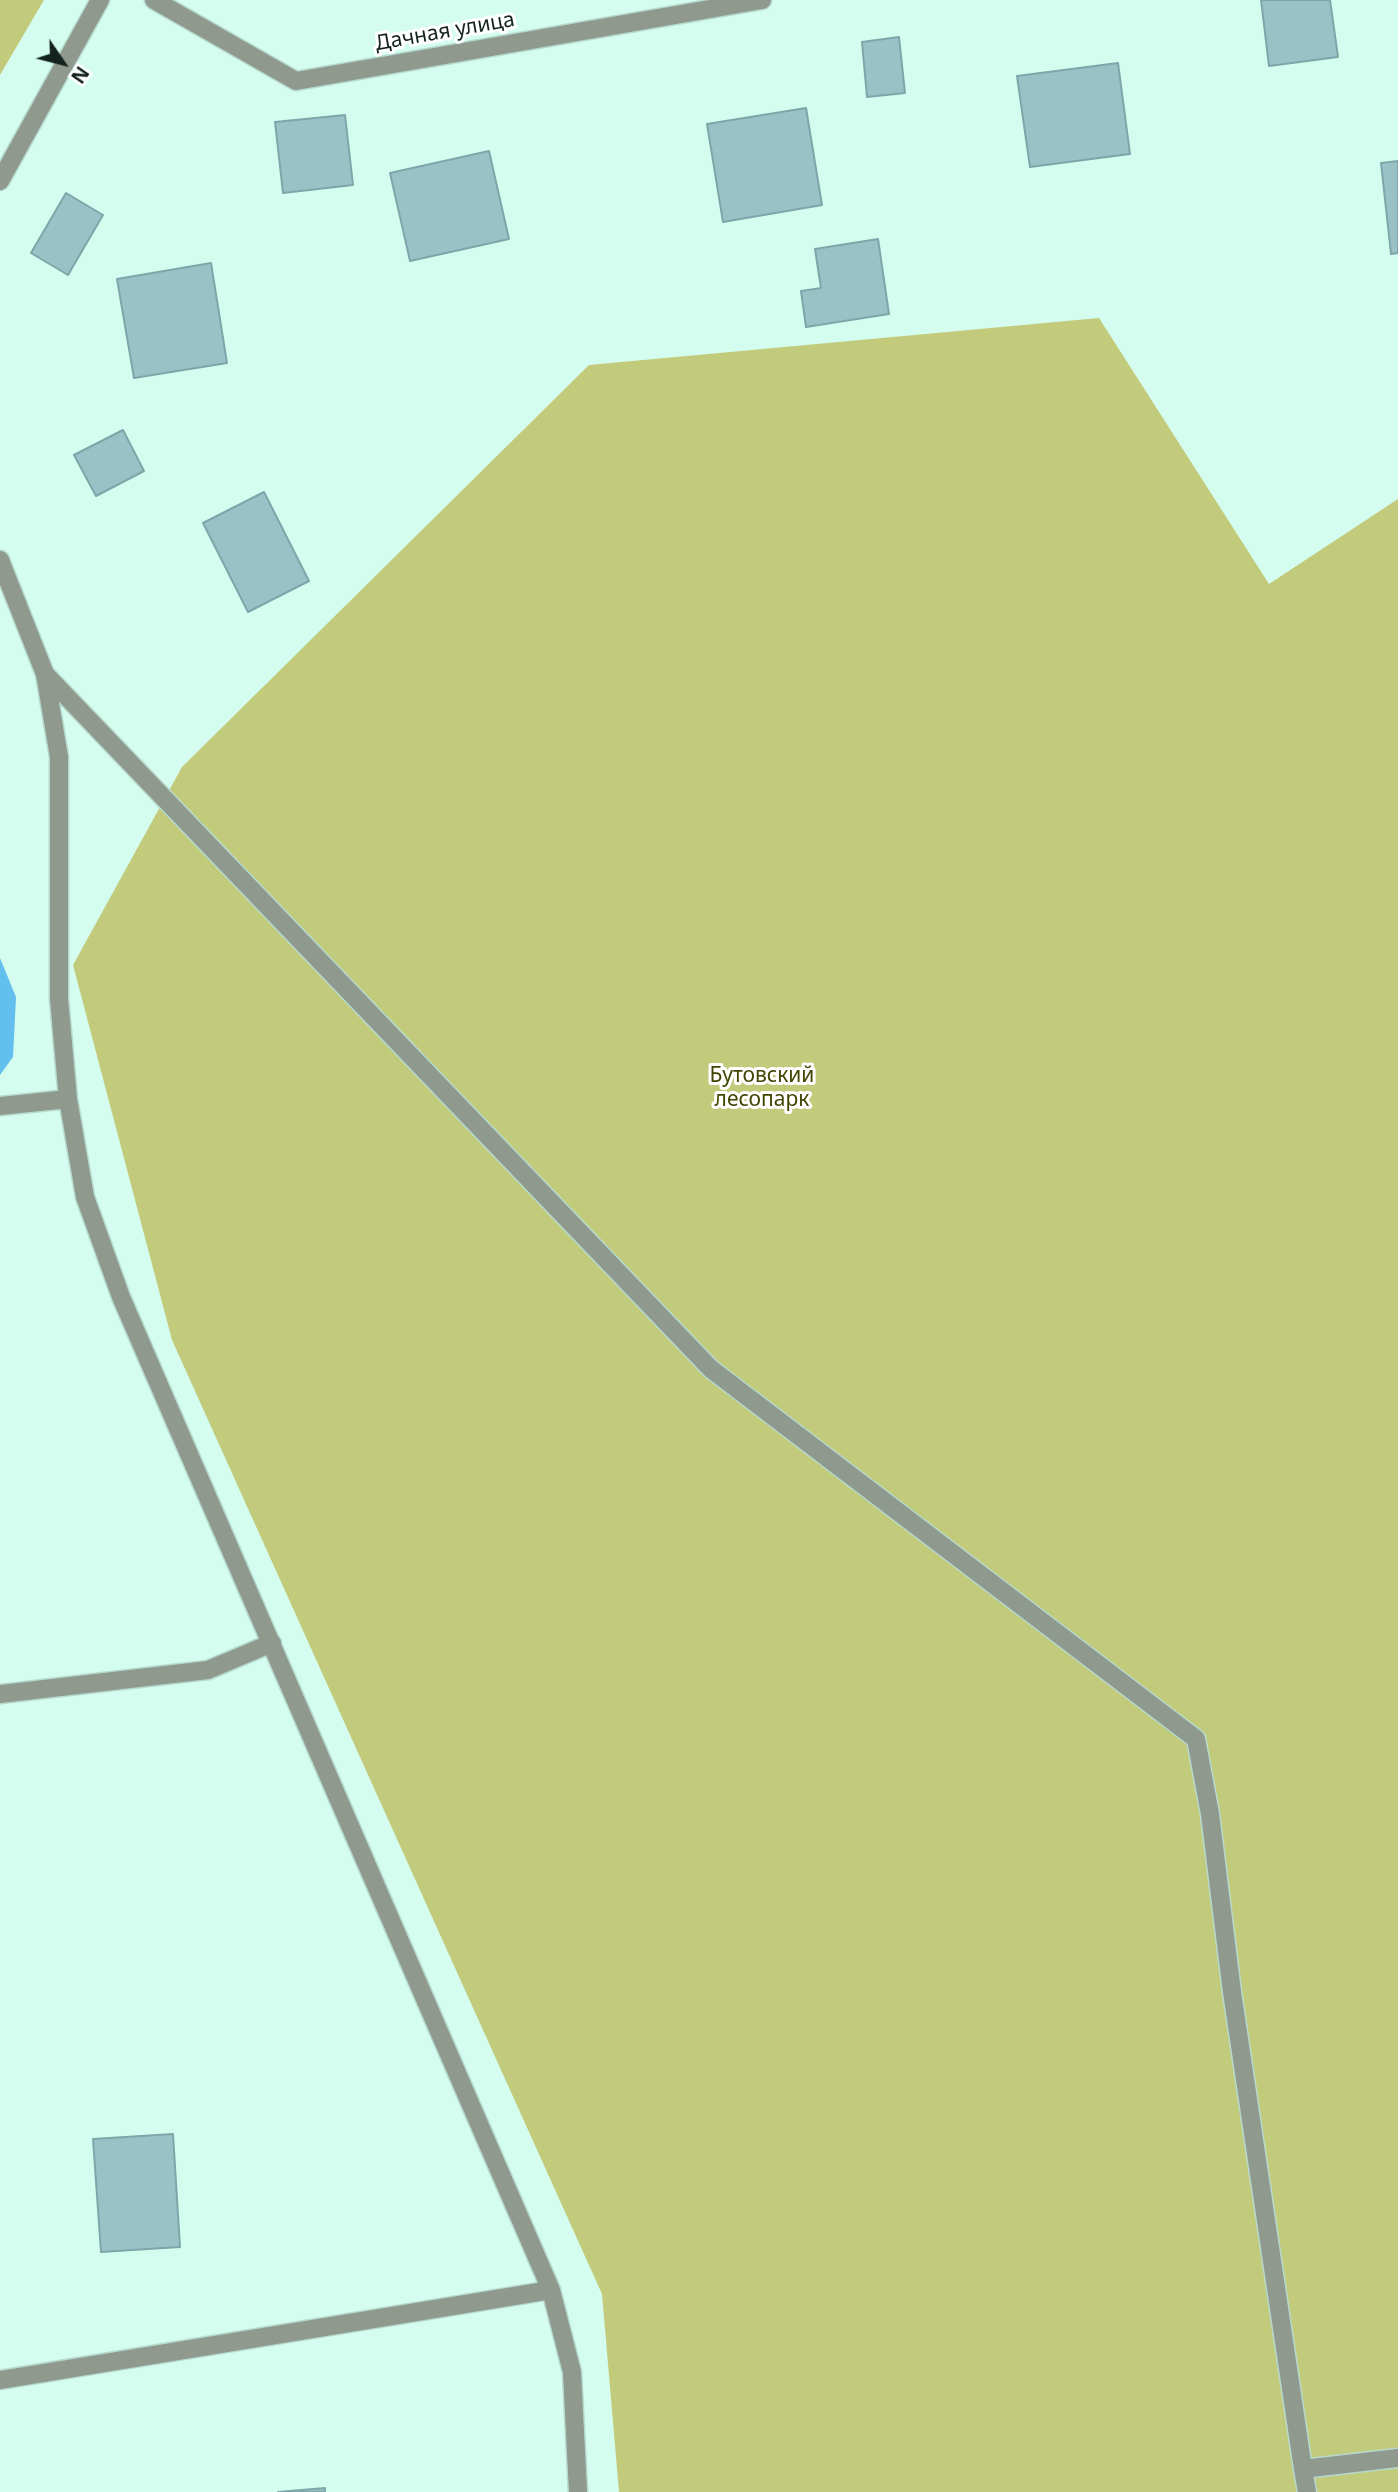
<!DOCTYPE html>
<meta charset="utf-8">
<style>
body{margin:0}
#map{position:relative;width:1398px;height:2492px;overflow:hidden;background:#d5fdef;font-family:"Noto Sans",sans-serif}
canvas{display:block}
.north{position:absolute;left:28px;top:28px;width:70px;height:70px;-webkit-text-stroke:5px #fff;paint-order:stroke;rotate:125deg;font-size:19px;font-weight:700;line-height:28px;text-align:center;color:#14231f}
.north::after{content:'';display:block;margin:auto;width:24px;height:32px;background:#14231f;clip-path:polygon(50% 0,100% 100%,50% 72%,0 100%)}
</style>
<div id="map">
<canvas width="1398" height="2492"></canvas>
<div class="north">N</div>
</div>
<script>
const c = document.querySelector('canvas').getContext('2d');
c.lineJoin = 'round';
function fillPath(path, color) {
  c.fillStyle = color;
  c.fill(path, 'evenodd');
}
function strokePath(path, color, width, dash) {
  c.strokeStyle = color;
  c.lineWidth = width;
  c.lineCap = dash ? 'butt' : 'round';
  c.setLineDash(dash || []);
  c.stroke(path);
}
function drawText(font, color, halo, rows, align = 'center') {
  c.font = font + ' "Noto Sans",sans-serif';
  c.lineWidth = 6;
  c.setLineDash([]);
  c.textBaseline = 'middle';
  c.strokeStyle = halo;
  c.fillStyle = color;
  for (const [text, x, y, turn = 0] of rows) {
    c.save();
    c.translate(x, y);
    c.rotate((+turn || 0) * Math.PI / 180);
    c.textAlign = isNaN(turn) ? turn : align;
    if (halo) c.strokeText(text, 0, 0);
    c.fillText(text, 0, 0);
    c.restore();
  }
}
fillPath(new Path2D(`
 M 0,0 L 44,0 L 0,75 Z
 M 1099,318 L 1269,584 L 1398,499 L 1398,2492 L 619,2492 L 602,2294 L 172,1340 L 73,965 L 182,767 L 589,365 Z`), '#c2cb7c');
fillPath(new Path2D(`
 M 0,958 L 16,997 L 13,1057 L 0,1075 Z`), '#63bfed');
const building = new Path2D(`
 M 1261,0 L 1330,0 L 1338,57 L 1269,66 Z
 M 899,37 L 905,93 L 867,97 L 862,42 Z
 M 1118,63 L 1130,154 L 1030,167 L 1017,76 Z
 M 806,108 L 822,205 L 723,222 L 707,124 Z
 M 345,115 L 353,185 L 283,193 L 275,122 Z
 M 489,151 L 509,239 L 410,261 L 390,173 Z
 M 1398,161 L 1398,253 L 1391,254 L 1381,163 Z
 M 66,193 L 103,215 L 68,275 L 31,253 Z
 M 878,239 L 889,314 L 806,327 L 801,291 L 821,288 L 815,249 Z
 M 211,263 L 227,363 L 134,378 L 117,279 Z
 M 123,430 L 144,471 L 96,496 L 74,455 Z
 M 264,492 L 309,581 L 248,612 L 203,523 Z
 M 173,2134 L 180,2247 L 101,2252 L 93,2139 Z
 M 325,2488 L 325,2492 L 278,2492 Z`);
fillPath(building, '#98c2c6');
strokePath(building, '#7da6a9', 2);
const service = new Path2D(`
 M 45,674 L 711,1369 L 1196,1739 L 1210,1814 L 1232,1992 L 1303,2469 L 1398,2458
 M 1303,2469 L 1307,2492`);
const minor = new Path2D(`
 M 154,0 L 296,81 L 762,0
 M 0,181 L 100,0
 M 0,560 L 45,674 L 59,757 L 59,999 L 68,1099 L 85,1197 L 121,1297 L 551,2290 L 572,2372 L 578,2492
 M 0,1106 L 68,1099
 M 0,1694 L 208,1670 L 272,1643
 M 0,2380 L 551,2290`);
strokePath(service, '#b6dace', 21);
strokePath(minor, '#b6dace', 21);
strokePath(service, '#8f998e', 18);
strokePath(minor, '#8f998e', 18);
drawText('21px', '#14231f', '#fff', [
 ["Дачная улица",445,32,-10]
]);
drawText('21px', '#414501', '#fff', [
 ["Бутовский",762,1076],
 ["лесопарк",762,1100]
]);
</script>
